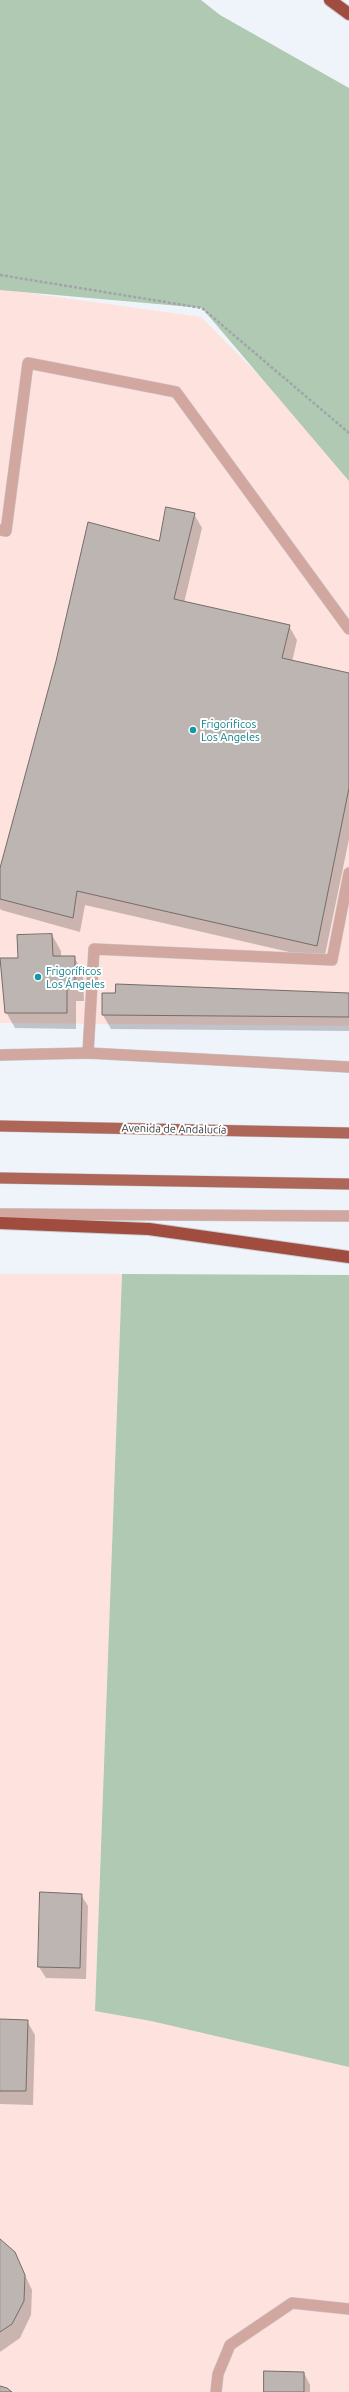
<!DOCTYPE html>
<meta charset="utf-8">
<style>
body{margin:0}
canvas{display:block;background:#eff4fb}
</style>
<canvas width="349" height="2392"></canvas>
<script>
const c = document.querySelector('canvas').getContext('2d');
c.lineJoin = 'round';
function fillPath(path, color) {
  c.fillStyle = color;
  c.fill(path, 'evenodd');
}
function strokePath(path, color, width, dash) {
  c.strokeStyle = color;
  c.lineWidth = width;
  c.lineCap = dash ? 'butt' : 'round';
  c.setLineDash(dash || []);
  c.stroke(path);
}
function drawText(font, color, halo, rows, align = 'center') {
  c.font = font + ' Ubuntu,sans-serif';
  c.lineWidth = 4;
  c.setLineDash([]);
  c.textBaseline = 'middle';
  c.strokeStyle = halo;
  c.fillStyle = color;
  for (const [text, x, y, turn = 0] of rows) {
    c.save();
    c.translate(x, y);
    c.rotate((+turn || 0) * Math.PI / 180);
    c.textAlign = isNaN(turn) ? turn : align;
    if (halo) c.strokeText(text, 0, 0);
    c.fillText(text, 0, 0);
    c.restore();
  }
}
fillPath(new Path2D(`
 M 0,289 L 201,317 L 349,466 L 349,1026 L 0,1023 Z
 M 0,1274 L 122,1274 L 95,2010 L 151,2021 L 349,2067 L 349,2392 L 0,2392 Z`), '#fde2dd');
fillPath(new Path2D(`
 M 0,0 L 201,0 L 220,15 L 349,88 L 349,481 L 202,308 L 0,290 Z
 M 122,1274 L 349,1275 L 349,2067 L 151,2021 L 95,2011 Z`), '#afc9b2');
fillPath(new Path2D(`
 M 194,514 L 202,528 L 184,603 L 289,626 L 297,640 L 292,662 L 349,674 L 349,839 L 324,960 L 85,905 L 80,932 L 1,910 L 0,908 L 0,872 L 159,542 Z
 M 52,935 L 61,951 L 61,957 L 74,957 L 83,973 L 84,1001 L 76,1001 L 76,1029 L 15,1028 L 6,1012 L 0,959 L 19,959 Z
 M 103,994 L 349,994 L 349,1031 L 111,1029 L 103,1015 Z
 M 81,1895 L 88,1906 L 86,1979 L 46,1978 L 39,1967 Z
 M 0,2020 L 27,2021 L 35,2035 L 33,2105 L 0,2104 Z
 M 0,2240 L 14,2252 L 32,2290 L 31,2315 L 20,2338 L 0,2352 Z
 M 304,2373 L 310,2385 L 310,2392 L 265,2392 Z`), '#0003');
const building = new Path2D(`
 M 166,507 L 195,513 L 174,599 L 290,625 L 282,658 L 349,673 L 349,788 L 317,946 L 77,891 L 73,918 L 0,899 L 0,868 L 56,661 L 88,522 L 159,541 Z
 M 52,934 L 53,956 L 75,956 L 75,985 L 67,985 L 67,1013 L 5,1013 L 0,958 L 18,958 L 17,935 Z
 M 116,984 L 349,993 L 349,1017 L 102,1015 L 102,993 L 115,993 Z
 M 40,1892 L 82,1894 L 80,1968 L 38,1967 Z
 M 0,2019 L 28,2020 L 26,2091 L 0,2091 Z
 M 0,2239 L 15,2252 L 25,2275 L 24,2301 L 12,2324 L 0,2332 Z
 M 264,2371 L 304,2372 L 304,2392 L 264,2392 Z
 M 0,2386 L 7,2388 L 12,2392 L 0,2392 Z`);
fillPath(building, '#bdb5b1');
strokePath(building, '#746d69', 1);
const service = new Path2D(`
 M 0,530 L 6,531 L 28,363 L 176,392 L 349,629
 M 88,1053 L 94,949 L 332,960 L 349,873
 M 216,2392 L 218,2374 L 230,2345 L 292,2303 L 349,2309`);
const minor = new Path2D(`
 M 0,1055 L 88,1053 L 349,1067
 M 0,1214 L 349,1216`);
const primary = new Path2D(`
 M 0,1126 L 349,1133
 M 0,1178 L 349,1184`);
const motorway = new Path2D(`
 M 330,0 L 349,14
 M 0,1223 L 149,1229 L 349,1257`);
strokePath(service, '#caced4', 12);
strokePath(minor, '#caced4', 12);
strokePath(primary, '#caced4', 12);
strokePath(motorway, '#caced4', 14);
strokePath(new Path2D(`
 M 0,275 L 202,308 L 349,433`), '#a1a4aa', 2.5, [3, 2]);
strokePath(service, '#d1a79f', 11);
strokePath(minor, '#d1a79f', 11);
strokePath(primary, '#ae6658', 11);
strokePath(motorway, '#a04d3f', 12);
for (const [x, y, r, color] of [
 [193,730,4,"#0f9aa8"],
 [38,977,4,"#0f9aa8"]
]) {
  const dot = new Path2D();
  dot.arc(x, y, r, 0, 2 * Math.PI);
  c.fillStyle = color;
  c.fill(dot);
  strokePath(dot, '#fff', 1.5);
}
drawText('11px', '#0d838f', '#fff', [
 ["Frigorificos",201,724],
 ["Los Angeles",201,737],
 ["Frigoríficos",46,971],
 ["Los Ángeles",46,984]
], 'left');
drawText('11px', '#35373a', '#fff', [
 ["Avenida de Andalucía",174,1129,1]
]);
</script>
